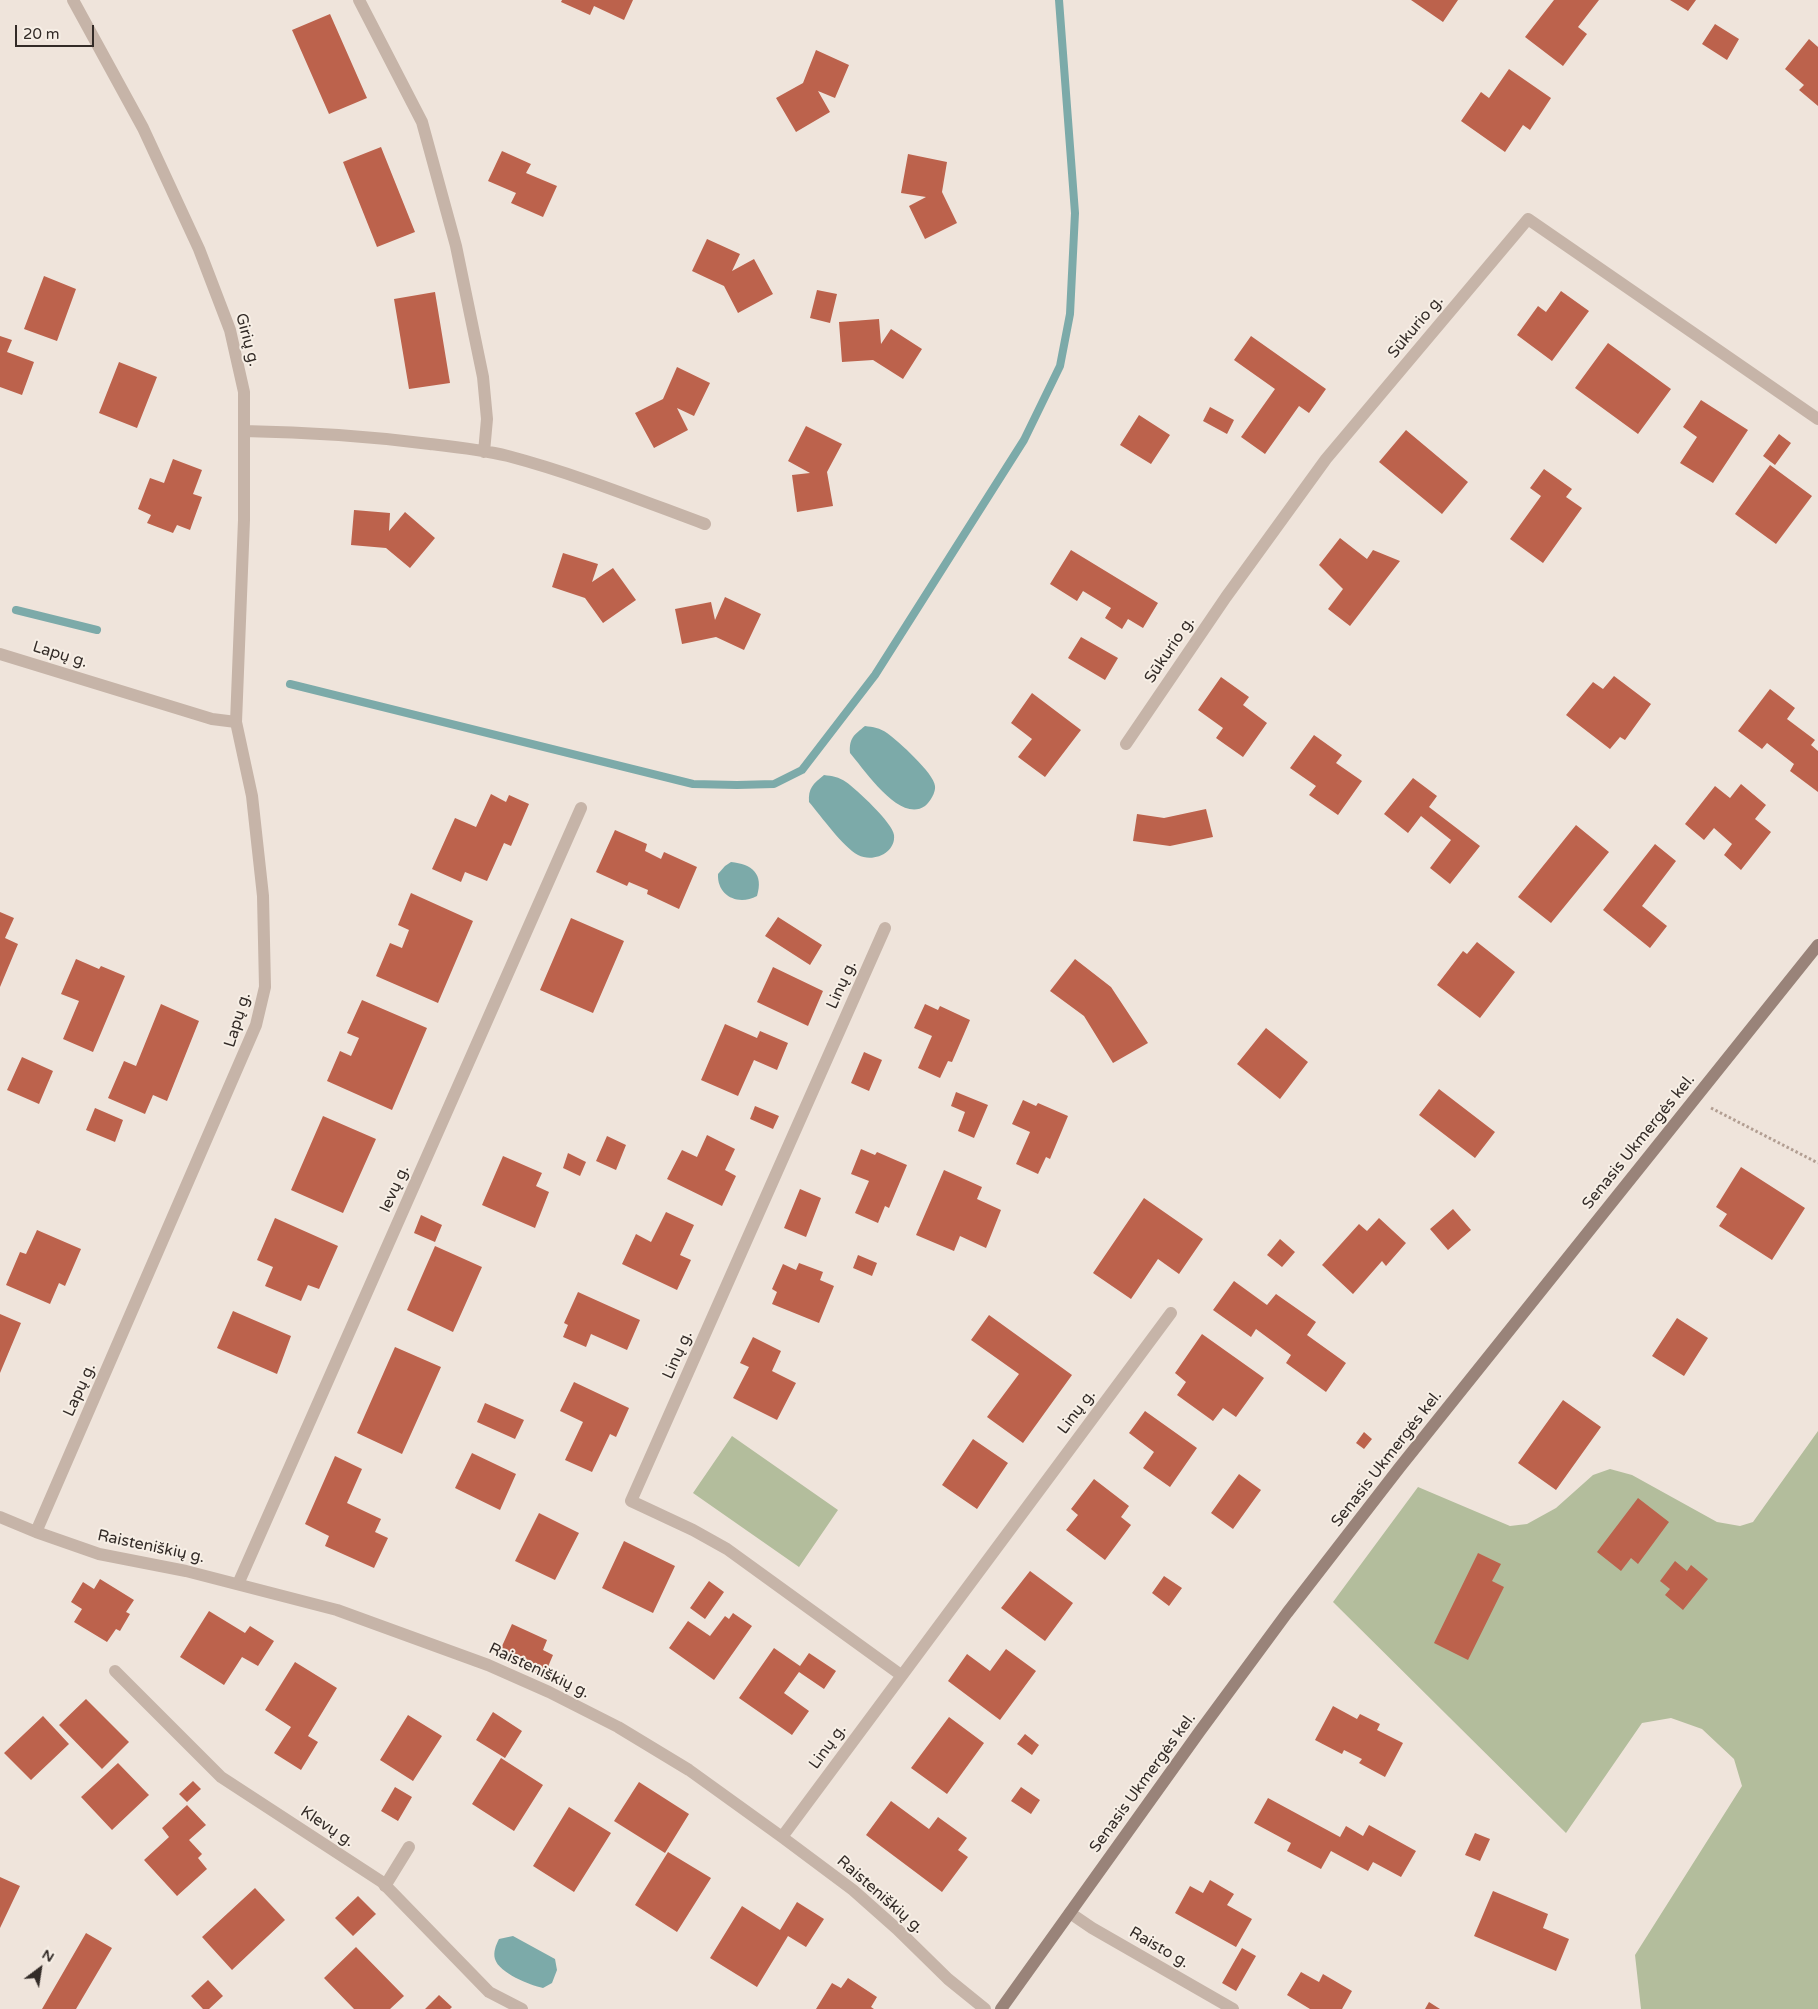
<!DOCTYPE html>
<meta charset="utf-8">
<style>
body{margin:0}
#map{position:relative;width:1818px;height:2009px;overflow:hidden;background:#efe4db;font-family:"Varela Round",sans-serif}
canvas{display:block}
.north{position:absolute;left:15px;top:1944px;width:50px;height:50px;-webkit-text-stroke:4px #f7efe6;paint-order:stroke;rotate:31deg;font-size:14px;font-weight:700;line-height:20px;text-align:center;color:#332b27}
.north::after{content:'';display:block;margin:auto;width:18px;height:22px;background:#332b27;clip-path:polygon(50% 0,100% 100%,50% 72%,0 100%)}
.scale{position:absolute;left:15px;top:25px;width:79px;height:22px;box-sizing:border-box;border:2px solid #332b27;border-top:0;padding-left:6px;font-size:15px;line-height:18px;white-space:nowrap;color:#332b27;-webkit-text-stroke:4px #f7efe6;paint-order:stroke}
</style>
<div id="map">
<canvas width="1818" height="2009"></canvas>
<div class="north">N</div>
<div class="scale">20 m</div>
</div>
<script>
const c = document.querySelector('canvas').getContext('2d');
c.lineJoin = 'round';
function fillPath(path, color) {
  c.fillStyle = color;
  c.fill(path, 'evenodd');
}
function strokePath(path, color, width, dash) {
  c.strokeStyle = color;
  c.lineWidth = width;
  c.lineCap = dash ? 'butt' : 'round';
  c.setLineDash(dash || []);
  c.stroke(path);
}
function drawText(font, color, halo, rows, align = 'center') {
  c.font = font + ' "Varela Round",sans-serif';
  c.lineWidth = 4;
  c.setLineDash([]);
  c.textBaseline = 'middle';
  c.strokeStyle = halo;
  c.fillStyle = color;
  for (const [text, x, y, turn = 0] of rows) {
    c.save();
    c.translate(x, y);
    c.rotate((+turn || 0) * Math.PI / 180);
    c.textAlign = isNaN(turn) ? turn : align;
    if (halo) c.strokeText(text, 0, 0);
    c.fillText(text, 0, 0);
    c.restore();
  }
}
fillPath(new Path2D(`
 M 1818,1431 L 1818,2009 L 1641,2009 L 1635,1955 L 1742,1786 L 1734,1759 L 1702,1729 L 1671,1718 L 1642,1723 L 1566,1833 L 1333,1602 L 1418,1487 L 1510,1526 L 1527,1524 L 1556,1508 L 1593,1475 L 1610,1469 L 1632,1475 L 1717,1522 L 1740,1526 L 1753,1522 Z
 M 732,1436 L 838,1510 L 799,1567 L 693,1493 Z`), '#b3bd9c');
fillPath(new Path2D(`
 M 865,726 C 873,727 880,728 887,733 C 898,741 934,773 935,786 C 936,792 930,802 925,806 C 900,824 864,769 850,753 C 849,738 854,735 865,726 Z
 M 824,775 C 832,776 839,777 846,782 C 856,789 893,823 894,835 C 896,853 873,863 858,855 C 843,847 821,816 809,802 C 808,788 813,784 824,775 Z
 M 731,862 C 752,864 764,874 757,896 C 738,906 717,896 718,874 L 725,866 Z
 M 513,1936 L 555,1959 L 557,1970 L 552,1983 L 543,1988 C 530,1985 499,1973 495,1959 C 493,1952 496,1945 499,1939 Z`), '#7caaa9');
strokePath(new Path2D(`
 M 16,610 L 97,630
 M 290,684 L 693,784 L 737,785 L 774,784 L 802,770 L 875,675 L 1024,440 L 1060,366 L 1070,314 L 1075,213 L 1059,0`), '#7caaa9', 8);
fillPath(new Path2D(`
 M 562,0 L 633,0 L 624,20 L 594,6 L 590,15 L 561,2 Z
 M 1411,0 L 1458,0 L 1443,22 Z
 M 1554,0 L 1599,0 L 1578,27 L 1587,34 L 1563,66 L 1525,37 Z
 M 1670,0 L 1696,0 L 1688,11 Z
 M 330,14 L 367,98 L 329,114 L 292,30 Z
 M 1715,24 L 1739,39 L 1727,60 L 1702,44 Z
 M 1809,39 L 1818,47 L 1818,106 L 1799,90 L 1804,85 L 1785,69 Z
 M 816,50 L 849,65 L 835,98 L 818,91 L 830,112 L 796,132 L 776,98 L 803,83 Z
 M 1509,69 L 1551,98 L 1530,130 L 1523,125 L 1505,152 L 1461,121 L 1481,92 L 1489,98 Z
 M 381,147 L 415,232 L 377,247 L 343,162 Z
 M 502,151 L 531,164 L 526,173 L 557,186 L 543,217 L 511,203 L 516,193 L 488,181 Z
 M 908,154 L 947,162 L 942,192 L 957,223 L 925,239 L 909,206 L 926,197 L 901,193 Z
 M 707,239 L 740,254 L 732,271 L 754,259 L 773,294 L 738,313 L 724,286 L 692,271 Z
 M 44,276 L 76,289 L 57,341 L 24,329 Z
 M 817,290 L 837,294 L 830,323 L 810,318 Z
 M 1561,291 L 1589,311 L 1552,361 L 1517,335 L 1538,306 L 1546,312 Z
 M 435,292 L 450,383 L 409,389 L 394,299 Z
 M 879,319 L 881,344 L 891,329 L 922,349 L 903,379 L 873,360 L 842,362 L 839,322 Z
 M 0,336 L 12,340 L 7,352 L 34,362 L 22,395 L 0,387 Z
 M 1251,336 L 1326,389 L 1309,413 L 1299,406 L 1265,454 L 1241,437 L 1275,389 L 1234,360 Z
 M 1608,343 L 1671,389 L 1638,434 L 1575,388 Z
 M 119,362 L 157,377 L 137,428 L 99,413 Z
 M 677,367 L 710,383 L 694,416 L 677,408 L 688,430 L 654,448 L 635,413 L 663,399 Z
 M 1701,400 L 1748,430 L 1713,483 L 1680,463 L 1697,437 L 1683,427 Z
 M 1210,407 L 1234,420 L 1227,434 L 1203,421 Z
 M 1139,415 L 1170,435 L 1151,464 L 1120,445 Z
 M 806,426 L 842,444 L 827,472 L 833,506 L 797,512 L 792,475 L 810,473 L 788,461 Z
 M 1406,430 L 1468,482 L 1442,514 L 1379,462 Z
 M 1779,434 L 1791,443 L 1775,465 L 1763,456 Z
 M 173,459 L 202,470 L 193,494 L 202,497 L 190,530 L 177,525 L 173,533 L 147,523 L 151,515 L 138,509 L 150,478 L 164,483 Z
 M 1770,465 L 1812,496 L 1776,544 L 1735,514 Z
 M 1544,469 L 1572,489 L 1566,497 L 1582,508 L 1543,563 L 1510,539 L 1541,496 L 1530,488 Z
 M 354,510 L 390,513 L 389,531 L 405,512 L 435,538 L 410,568 L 386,548 L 351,545 Z
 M 1340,538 L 1367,559 L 1373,550 L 1400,561 L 1350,626 L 1328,609 L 1343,589 L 1319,565 Z
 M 1071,550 L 1158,603 L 1143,628 L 1128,619 L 1122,629 L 1105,618 L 1111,608 L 1083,591 L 1077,601 L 1050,584 Z
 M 563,553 L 598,564 L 592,582 L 613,568 L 636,600 L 603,623 L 585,598 L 552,587 Z
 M 725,597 L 761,614 L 744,650 L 716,637 L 682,644 L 675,609 L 711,602 L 715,620 Z
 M 1081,637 L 1118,658 L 1105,680 L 1068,658 Z
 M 1614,676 L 1651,704 L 1625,740 L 1620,737 L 1610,749 L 1566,715 L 1593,682 L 1603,689 Z
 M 1221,677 L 1249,697 L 1243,705 L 1267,723 L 1243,757 L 1216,738 L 1223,728 L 1198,710 Z
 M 1770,689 L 1795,708 L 1787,719 L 1815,740 L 1811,745 L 1818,751 L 1818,792 L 1790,771 L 1794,764 L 1767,743 L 1762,749 L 1738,731 Z
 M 1032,693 L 1081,730 L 1045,777 L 1018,757 L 1032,739 L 1011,723 Z
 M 1314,735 L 1342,755 L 1336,763 L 1362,781 L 1338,815 L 1309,795 L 1316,786 L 1290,768 Z
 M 1413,778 L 1437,796 L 1429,807 L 1480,846 L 1450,884 L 1430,868 L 1451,840 L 1421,816 L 1408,833 L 1384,814 Z
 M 1741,784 L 1766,805 L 1755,819 L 1771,832 L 1741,870 L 1724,855 L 1732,844 L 1714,828 L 1704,840 L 1685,824 L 1715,786 L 1730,798 Z
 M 491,794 L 506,802 L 509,795 L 529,804 L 511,846 L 504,843 L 487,881 L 465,872 L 461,882 L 432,869 L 455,818 L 476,827 Z
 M 1206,809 L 1213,837 L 1170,846 L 1133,841 L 1137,814 L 1164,818 Z
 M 1576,825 L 1609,852 L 1551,923 L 1518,897 Z
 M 615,830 L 647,844 L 645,851 L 661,859 L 664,852 L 697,867 L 679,909 L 647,894 L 648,890 L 629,882 L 627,886 L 596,872 Z
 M 1655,844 L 1676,861 L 1642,906 L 1667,926 L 1650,948 L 1603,910 Z
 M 411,893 L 473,921 L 438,1003 L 376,976 L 390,943 L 402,948 L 409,930 L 398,925 Z
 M 0,912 L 14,918 L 5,938 L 18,944 L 0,987 Z
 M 778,917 L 822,945 L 810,965 L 765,936 Z
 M 571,918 L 624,941 L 593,1013 L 540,990 Z
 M 1477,942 L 1515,972 L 1480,1018 L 1437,985 L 1463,951 L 1467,954 Z
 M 76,959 L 99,969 L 101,966 L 125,976 L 93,1052 L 63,1039 L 79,1001 L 61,994 Z
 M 1075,959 L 1111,987 L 1148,1043 L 1113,1063 L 1084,1016 L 1050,991 Z
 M 773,967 L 823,991 L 808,1026 L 757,1002 Z
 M 362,1000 L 427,1028 L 392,1110 L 327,1081 L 340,1051 L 351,1056 L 359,1038 L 347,1033 Z
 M 161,1004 L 199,1021 L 167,1101 L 153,1095 L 145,1114 L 108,1098 L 124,1061 L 136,1066 Z
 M 925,1004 L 938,1010 L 940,1006 L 970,1020 L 952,1062 L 948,1061 L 940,1078 L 918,1068 L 932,1036 L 914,1028 Z
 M 725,1024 L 757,1038 L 760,1031 L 788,1043 L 777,1070 L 754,1060 L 738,1096 L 701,1080 Z
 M 1266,1028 L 1308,1062 L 1280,1099 L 1237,1064 Z
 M 864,1052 L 882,1060 L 869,1091 L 851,1083 Z
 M 22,1057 L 53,1071 L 39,1104 L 7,1090 Z
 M 1439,1089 L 1495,1132 L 1475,1158 L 1419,1115 Z
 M 956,1092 L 988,1105 L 974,1138 L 958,1131 L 965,1112 L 951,1106 Z
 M 1023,1100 L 1036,1106 L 1038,1103 L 1068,1116 L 1050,1159 L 1046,1157 L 1038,1174 L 1016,1164 L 1030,1132 L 1012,1124 Z
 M 755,1106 L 779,1116 L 773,1129 L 750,1119 Z
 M 95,1108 L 123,1120 L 115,1142 L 86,1130 Z
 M 323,1116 L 376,1139 L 343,1213 L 291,1190 Z
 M 707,1135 L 735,1149 L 725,1170 L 736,1176 L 722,1206 L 667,1179 L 682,1150 L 697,1157 Z
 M 607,1136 L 626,1145 L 616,1170 L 596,1161 Z
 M 861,1149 L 875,1155 L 877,1152 L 907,1165 L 889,1208 L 885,1206 L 878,1223 L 855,1213 L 869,1181 L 851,1174 Z
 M 568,1153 L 586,1162 L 580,1176 L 563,1168 Z
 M 503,1156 L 542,1173 L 536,1186 L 549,1192 L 535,1228 L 482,1205 Z
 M 1741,1167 L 1805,1208 L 1772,1260 L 1719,1226 L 1727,1214 L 1716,1207 Z
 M 944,1170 L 982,1187 L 977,1199 L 1001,1210 L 986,1248 L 960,1236 L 954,1251 L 916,1235 Z
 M 800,1189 L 821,1198 L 806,1237 L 784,1228 Z
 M 1144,1198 L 1203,1239 L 1179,1274 L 1158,1259 L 1131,1299 L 1093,1273 Z
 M 1453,1209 L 1471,1230 L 1448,1250 L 1430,1229 Z
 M 666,1212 L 694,1225 L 680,1255 L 691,1260 L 677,1290 L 622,1264 L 636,1234 L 651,1242 Z
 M 421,1215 L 442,1225 L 435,1242 L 414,1233 Z
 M 275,1218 L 338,1246 L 319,1289 L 308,1285 L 301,1301 L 265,1286 L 273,1267 L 257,1260 Z
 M 1379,1218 L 1406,1243 L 1386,1266 L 1382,1261 L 1353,1294 L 1322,1265 L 1359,1224 L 1367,1231 Z
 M 37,1230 L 81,1249 L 65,1286 L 59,1283 L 50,1304 L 6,1285 L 20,1252 L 26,1254 Z
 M 1280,1239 L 1295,1252 L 1282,1267 L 1267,1255 Z
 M 435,1246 L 482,1267 L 453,1332 L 407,1310 Z
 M 858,1255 L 877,1263 L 872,1276 L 853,1268 Z
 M 799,1263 L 823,1272 L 820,1280 L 834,1286 L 819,1323 L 772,1304 L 777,1292 L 772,1289 L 783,1264 L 796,1270 Z
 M 1234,1281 L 1267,1305 L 1276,1294 L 1316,1322 L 1307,1335 L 1346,1363 L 1326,1392 L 1286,1363 L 1291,1355 L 1256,1329 L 1251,1337 L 1213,1310 Z
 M 578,1292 L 640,1320 L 627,1350 L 591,1334 L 586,1347 L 563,1337 L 568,1325 L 564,1323 Z
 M 233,1311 L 291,1336 L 277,1374 L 217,1348 Z
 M 0,1314 L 21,1323 L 0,1373 Z
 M 989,1315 L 1072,1375 L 1023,1443 L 987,1417 L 1019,1374 L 971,1340 Z
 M 1677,1318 L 1708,1338 L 1684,1376 L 1652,1356 Z
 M 1202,1334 L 1264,1378 L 1236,1417 L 1223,1408 L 1213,1421 L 1177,1395 L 1186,1382 L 1175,1373 Z
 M 753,1337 L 781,1351 L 772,1371 L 796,1383 L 777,1420 L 733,1398 L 749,1367 L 740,1363 Z
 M 395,1347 L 441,1367 L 402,1454 L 357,1433 Z
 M 574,1382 L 629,1408 L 616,1437 L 610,1434 L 592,1472 L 565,1460 L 583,1422 L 560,1411 Z
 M 1563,1400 L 1601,1427 L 1556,1490 L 1518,1463 Z
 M 485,1403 L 524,1420 L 515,1439 L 477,1422 Z
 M 1145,1411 L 1197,1448 L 1170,1487 L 1143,1468 L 1154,1452 L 1129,1433 Z
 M 1364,1432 L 1372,1439 L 1364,1449 L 1356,1443 Z
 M 973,1439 L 1008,1463 L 977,1509 L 942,1485 Z
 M 472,1453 L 516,1474 L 500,1510 L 455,1488 Z
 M 335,1456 L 362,1469 L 347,1503 L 381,1519 L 375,1532 L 388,1538 L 374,1568 L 325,1546 L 329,1536 L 305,1524 Z
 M 1239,1474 L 1261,1490 L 1233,1529 L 1211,1513 Z
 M 1094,1479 L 1129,1506 L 1121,1517 L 1131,1525 L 1105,1560 L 1066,1530 L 1078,1515 L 1071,1509 Z
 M 1638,1498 L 1669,1522 L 1638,1564 L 1631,1558 L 1621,1571 L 1597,1552 Z
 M 539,1513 L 579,1533 L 555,1580 L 515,1561 Z
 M 624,1541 L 675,1566 L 653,1613 L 602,1588 Z
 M 1478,1553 L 1501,1564 L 1492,1581 L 1504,1587 L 1468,1660 L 1434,1643 Z
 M 1675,1561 L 1687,1571 L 1691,1565 L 1708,1579 L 1683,1610 L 1665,1595 L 1670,1589 L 1660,1581 Z
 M 1030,1571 L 1073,1603 L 1045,1641 L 1001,1608 Z
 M 1164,1576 L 1182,1588 L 1169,1606 L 1152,1593 Z
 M 100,1579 L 134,1600 L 126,1612 L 130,1614 L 120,1631 L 116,1629 L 107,1642 L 74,1622 L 82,1609 L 71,1602 L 83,1582 L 94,1589 Z
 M 709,1581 L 724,1592 L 705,1619 L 690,1608 Z
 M 209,1611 L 245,1633 L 250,1626 L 274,1641 L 258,1666 L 242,1657 L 224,1685 L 180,1657 Z
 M 733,1613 L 752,1626 L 714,1680 L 669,1648 L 688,1621 L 710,1636 L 725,1616 L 729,1619 Z
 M 512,1624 L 547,1640 L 543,1650 L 553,1655 L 544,1676 L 498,1655 Z
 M 774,1648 L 800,1666 L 809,1653 L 836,1671 L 824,1689 L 799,1672 L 784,1693 L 809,1711 L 792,1735 L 739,1698 Z
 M 1006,1649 L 1036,1671 L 1000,1720 L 948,1681 L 967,1654 L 990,1671 Z
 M 295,1662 L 337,1688 L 308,1736 L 318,1742 L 301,1770 L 274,1753 L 291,1727 L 265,1710 Z
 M 86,1699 L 129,1742 L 102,1769 L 59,1725 Z
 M 1333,1706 L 1357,1719 L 1360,1714 L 1380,1724 L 1377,1730 L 1403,1743 L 1385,1777 L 1359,1763 L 1362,1759 L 1344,1750 L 1342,1754 L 1315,1740 Z
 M 493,1712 L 522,1731 L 505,1758 L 476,1740 Z
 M 408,1715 L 442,1736 L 413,1781 L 380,1760 Z
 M 43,1716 L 69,1744 L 31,1780 L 4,1753 Z
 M 949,1717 L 984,1743 L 947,1794 L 911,1768 Z
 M 1025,1734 L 1039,1745 L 1032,1755 L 1017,1744 Z
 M 501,1758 L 543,1785 L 514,1831 L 472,1804 Z
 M 118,1763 L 149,1795 L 112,1830 L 81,1797 Z
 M 193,1781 L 201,1789 L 187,1802 L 179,1794 Z
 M 639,1782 L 689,1814 L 665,1853 L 614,1821 Z
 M 395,1787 L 412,1797 L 398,1821 L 381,1811 Z
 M 1021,1787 L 1040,1800 L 1031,1814 L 1011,1801 Z
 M 1268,1798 L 1340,1837 L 1346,1826 L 1363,1836 L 1369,1825 L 1416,1851 L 1401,1877 L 1373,1862 L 1368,1871 L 1331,1851 L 1321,1869 L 1287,1851 L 1291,1843 L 1254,1823 Z
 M 891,1801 L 929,1829 L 938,1817 L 967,1838 L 958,1850 L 968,1857 L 942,1892 L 866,1835 Z
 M 187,1805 L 206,1825 L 189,1840 L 202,1854 L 198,1858 L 207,1869 L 177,1896 L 144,1860 L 169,1837 L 162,1828 Z
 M 569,1807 L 611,1833 L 574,1892 L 533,1866 Z
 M 1475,1833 L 1490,1839 L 1480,1861 L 1465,1855 Z
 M 668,1852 L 711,1878 L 677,1932 L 635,1905 Z
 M 0,1877 L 20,1886 L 0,1928 Z
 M 1210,1880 L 1234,1894 L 1227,1905 L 1252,1919 L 1236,1947 L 1175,1913 L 1190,1886 L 1203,1893 Z
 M 255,1888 L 285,1920 L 232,1970 L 202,1937 Z
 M 1493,1891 L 1548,1914 L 1543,1928 L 1569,1939 L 1556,1971 L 1474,1936 Z
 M 358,1896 L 376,1914 L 353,1936 L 335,1918 Z
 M 797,1902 L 824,1919 L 806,1947 L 788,1936 L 757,1987 L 710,1958 L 742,1906 L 780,1930 Z
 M 86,1933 L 112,1948 L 76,2009 L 42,2009 Z
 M 356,1947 L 404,1996 L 390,2009 L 354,2009 L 324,1978 Z
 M 1242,1948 L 1256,1956 L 1236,1991 L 1222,1983 Z
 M 1301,1972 L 1319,1982 L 1323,1974 L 1352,1991 L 1342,2009 L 1310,2009 L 1287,1995 Z
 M 848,1978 L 877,1997 L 871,2007 L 874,2009 L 816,2009 L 832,1983 L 841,1988 Z
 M 208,1980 L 223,1996 L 209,2009 L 203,2009 L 191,1996 Z
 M 439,1995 L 452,2007 L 450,2009 L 425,2009 Z
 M 1429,2002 L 1440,2009 L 1425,2009 Z`), '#bc624c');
strokePath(new Path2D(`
 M 1711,1108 L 1818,1163`), '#b29e92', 3, [2.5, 2.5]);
strokePath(new Path2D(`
 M 385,1886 L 409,1847`), '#c6b4a8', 12);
strokePath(new Path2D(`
 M 73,0 L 143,128 L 199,249 L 230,330 L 244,392 L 244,520 L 236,722
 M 359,0 L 422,122 L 456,246 L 483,377 L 487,419 L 484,452
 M 244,431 C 306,432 368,436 430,444 C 456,447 483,450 508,456 C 576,474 640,500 705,524
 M 0,654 L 212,719 L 236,722 L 252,796 L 263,896 L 265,987 L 256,1025 L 36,1532
 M 1126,744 L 1226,597 L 1326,459 L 1528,219 L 1818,419
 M 885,928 L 631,1501 L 693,1530 L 727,1549 L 901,1675
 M 0,1517 L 36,1532 L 99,1554 L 186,1571 L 337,1610 L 488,1665 L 549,1692 L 618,1727 L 689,1770 L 782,1837 L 853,1890 L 897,1929 L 948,1979 L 985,2009
 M 238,1584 L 581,808
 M 115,1671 L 221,1777 L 382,1882 L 489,1992 L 522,2009
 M 782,1837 L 1171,1313
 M 1070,1913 L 1092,1928 L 1233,2009`), '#c6b4a8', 12);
strokePath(new Path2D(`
 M 1001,2009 L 1200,1731 L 1287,1613 L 1400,1467 L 1818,945`), '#998379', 12);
drawText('16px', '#332b27', '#f7efe6', [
 ["Sūkurio g.",1416,327,-50],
 ["Girių g.",247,340,75],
 ["Sūkurio g.",1170,650,-56],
 ["Lapų g.",60,655,17],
 ["Linų g.",842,985,-66],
 ["Lapų g.",238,1020,-73],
 ["Senasis Ukmergės kel.",1639,1142,-51],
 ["Ievų g.",395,1189,-66],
 ["Linų g.",678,1355,-66],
 ["Lapų g.",80,1390,-66],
 ["Linų g.",1077,1412,-53],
 ["Senasis Ukmergės kel.",1387,1459,-52],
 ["Raisteniškių g.",151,1547,12],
 ["Raisteniškių g.",539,1671,25],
 ["Linų g.",828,1747,-54],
 ["Senasis Ukmergės kel.",1143,1783,-54],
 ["Klevų g.",327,1827,33],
 ["Raisteniškių g.",880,1895,41],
 ["Raisto g.",1159,1948,30]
]);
</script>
